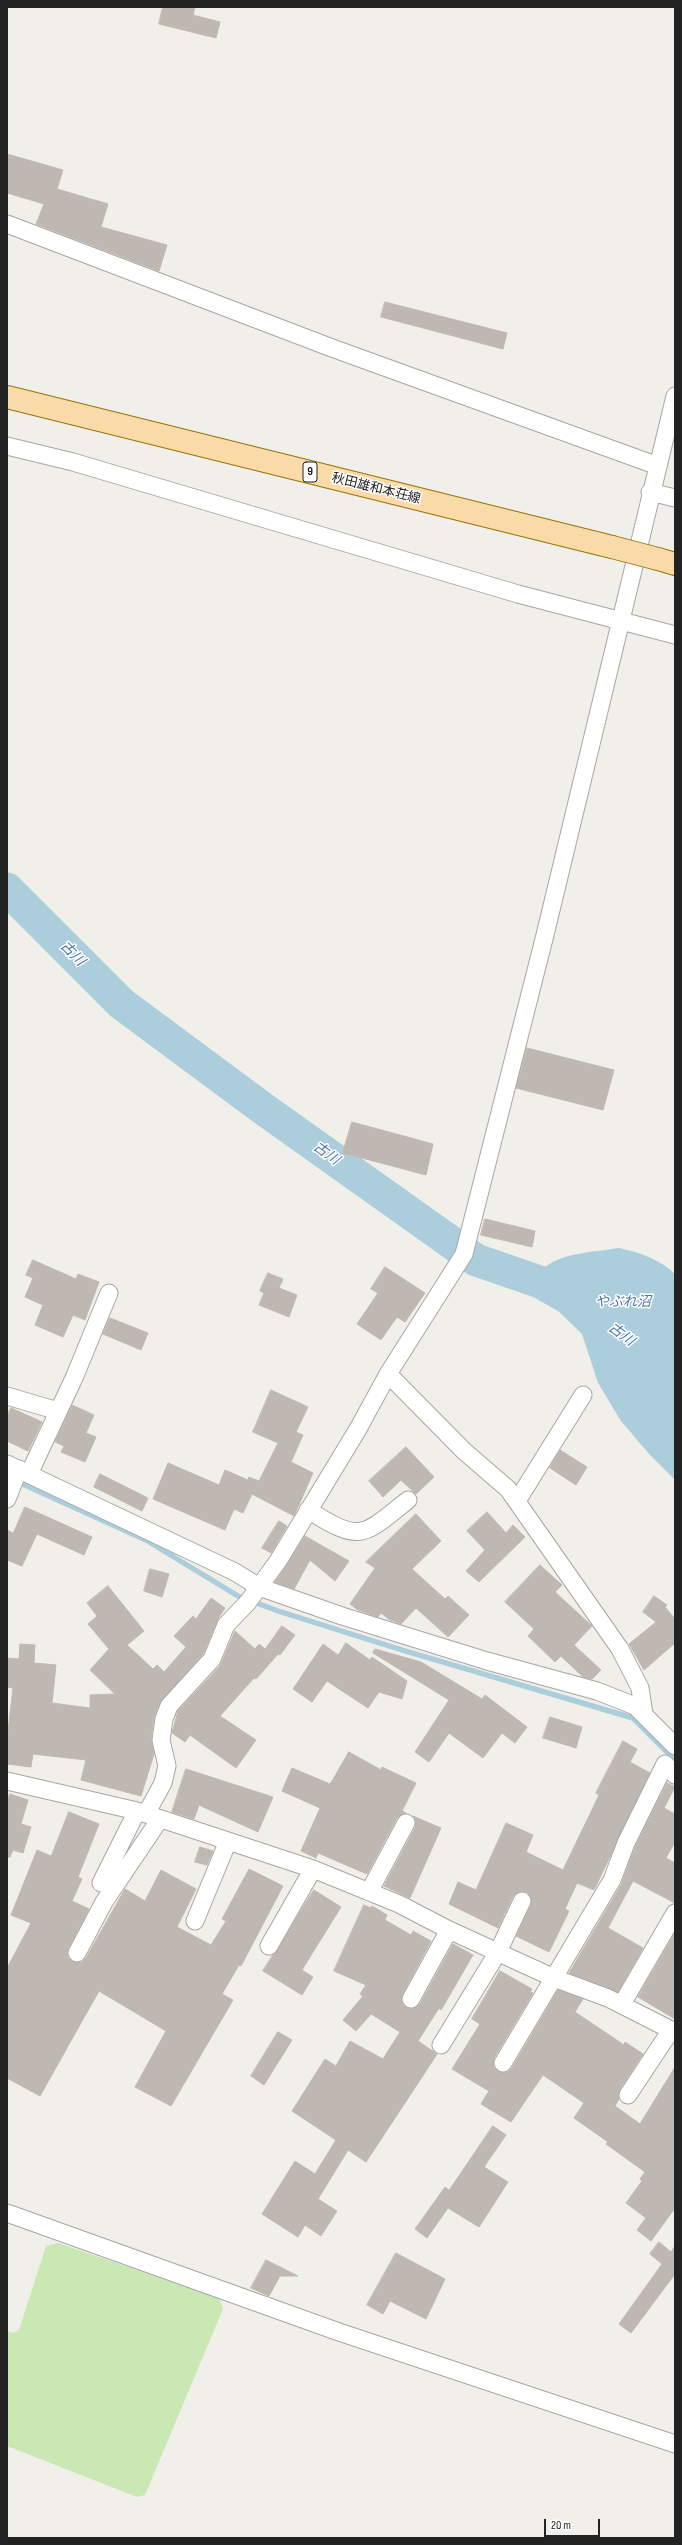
<!DOCTYPE html>
<meta charset="utf-8">
<style>
body{margin:0}
#map{position:relative;width:682px;height:2545px;overflow:hidden;background:#f1efe9;font-family:"Sofia Sans Condensed",sans-serif}
canvas{display:block}
.frame{position:absolute;inset:0;border:8px solid #222;pointer-events:none}
.scale{position:absolute;left:544px;top:2519px;width:56px;height:18px;box-sizing:border-box;border:2px solid #222;border-top:0;padding-left:5px;font-size:12px;line-height:14px;white-space:nowrap;color:#222;-webkit-text-stroke:3px #fff;paint-order:stroke}
</style>
<div id="map">
<canvas width="682" height="2545"></canvas>
<div class="frame"></div>
<div class="scale">20 m</div>
</div>
<script>
const c = document.querySelector('canvas').getContext('2d');
c.lineJoin = 'round';
function fillPath(path, color) {
  c.fillStyle = color;
  c.fill(path, 'evenodd');
}
function strokePath(path, color, width, dash) {
  c.strokeStyle = color;
  c.lineWidth = width;
  c.lineCap = dash ? 'butt' : 'round';
  c.setLineDash(dash || []);
  c.stroke(path);
}
function drawText(font, color, halo, rows, align = 'center') {
  c.font = font + ' "Sofia Sans Condensed","Noto Sans JP",sans-serif';
  c.lineWidth = 3;
  c.setLineDash([]);
  c.textBaseline = 'middle';
  c.strokeStyle = halo;
  c.fillStyle = color;
  for (const [text, x, y, turn = 0] of rows) {
    c.save();
    c.translate(x, y);
    c.rotate((+turn || 0) * Math.PI / 180);
    c.textAlign = isNaN(turn) ? turn : align;
    if (halo) c.strokeText(text, 0, 0);
    c.fillText(text, 0, 0);
    c.restore();
  }
}
fillPath(new Path2D(`
 M 58,2243 L 219,2298 L 223,2309 L 145,2495 L 137,2497 L 7,2446 L 7,2331 L 13,2333 L 19,2330 L 46,2246 Z`), '#c9e8b3');
fillPath(new Path2D(`
 M 619,1248 C 641,1253 659,1259 675,1274 L 675,1480 L 650,1455 L 621,1421 L 598,1383 L 582,1334 L 552,1305 L 542,1290 L 536,1275 C 556,1252 590,1253 619,1248 Z`), '#accedc');
strokePath(new Path2D(`
 M 16,1481 L 146,1540 L 238,1596 L 278,1611 L 402,1650 L 633,1718 L 675,1760`), '#accedc', 5.5);
strokePath(new Path2D(`
 M 7,889 L 122,1004 L 265,1110 L 476,1260 L 540,1282 L 577,1303`), '#accedc', 33);
const building = new Path2D(`
 M 163,7 L 195,7 L 193,15 L 220,22 L 216,38 L 159,24 Z
 M 7,154 L 63,170 L 57,189 L 108,204 L 101,227 L 167,245 L 159,271 L 36,224 L 44,204 L 7,193 Z
 M 385,302 L 507,333 L 503,349 L 381,317 Z
 M 527,1048 L 614,1070 L 603,1110 L 516,1088 Z
 M 352,1122 L 433,1144 L 426,1175 L 343,1153 Z
 M 485,1219 L 535,1231 L 532,1247 L 481,1235 Z
 M 33,1260 L 76,1279 L 78,1274 L 99,1282 L 85,1320 L 73,1315 L 63,1337 L 35,1325 L 43,1305 L 25,1297 L 33,1278 L 26,1275 Z
 M 385,1267 L 425,1293 L 405,1322 L 397,1317 L 381,1340 L 357,1324 L 378,1293 L 371,1289 Z
 M 268,1273 L 283,1279 L 279,1288 L 297,1295 L 289,1317 L 259,1305 L 264,1293 L 260,1291 Z
 M 110,1318 L 148,1333 L 141,1350 L 103,1334 Z
 M 271,1390 L 308,1407 L 296,1432 L 303,1435 L 291,1462 L 313,1473 L 294,1516 L 252,1494 L 243,1513 L 234,1509 L 225,1530 L 153,1499 L 168,1463 L 219,1485 L 225,1470 L 248,1480 L 249,1477 L 259,1481 L 278,1443 L 253,1432 Z
 M 72,1405 L 94,1415 L 86,1433 L 96,1437 L 85,1462 L 61,1452 L 64,1446 L 55,1442 Z
 M 11,1408 L 42,1422 L 28,1451 L 7,1441 L 7,1417 Z
 M 406,1447 L 434,1477 L 416,1494 L 401,1480 L 383,1497 L 369,1481 Z
 M 560,1450 L 587,1467 L 576,1485 L 550,1468 Z
 M 100,1474 L 148,1498 L 142,1511 L 94,1487 Z
 M 25,1507 L 92,1537 L 84,1555 L 37,1534 L 22,1566 L 7,1560 L 7,1530 L 13,1533 Z
 M 487,1512 L 506,1533 L 513,1525 L 525,1537 L 479,1582 L 466,1571 L 485,1550 L 467,1531 Z
 M 416,1514 L 441,1541 L 412,1569 L 445,1599 L 448,1596 L 469,1615 L 448,1637 L 416,1608 L 401,1624 L 390,1620 L 381,1613 L 378,1617 L 358,1610 L 350,1604 L 375,1568 L 366,1562 Z
 M 279,1521 L 287,1526 L 271,1553 L 262,1548 Z
 M 305,1536 L 349,1561 L 335,1581 L 310,1560 L 294,1589 L 275,1582 Z
 M 540,1565 L 562,1585 L 555,1592 L 592,1626 L 574,1645 L 601,1670 L 592,1679 L 583,1677 L 561,1656 L 555,1662 L 528,1636 L 534,1629 L 505,1602 Z
 M 150,1569 L 169,1574 L 162,1597 L 144,1591 Z
 M 108,1586 L 144,1631 L 127,1645 L 153,1669 L 157,1665 L 164,1672 L 186,1647 L 174,1636 L 193,1616 L 196,1619 L 211,1598 L 225,1608 L 219,1617 L 203,1654 L 160,1702 L 154,1717 L 151,1739 L 154,1754 L 141,1796 L 81,1780 L 86,1760 L 33,1754 L 31,1767 L 7,1764 L 7,1739 L 13,1688 L 7,1687 L 7,1658 L 19,1659 L 20,1644 L 35,1645 L 34,1663 L 56,1665 L 52,1703 L 90,1708 L 90,1695 L 115,1694 L 90,1670 L 109,1649 L 88,1624 L 97,1616 L 87,1603 Z
 M 654,1596 L 667,1605 L 665,1607 L 675,1619 L 675,1643 L 644,1670 L 629,1644 L 656,1622 L 643,1612 Z
 M 282,1626 L 295,1635 L 280,1655 L 278,1654 L 256,1679 L 254,1678 L 220,1716 L 256,1740 L 236,1768 L 190,1735 L 185,1742 L 172,1733 L 178,1711 L 220,1666 L 235,1631 L 255,1649 L 259,1644 L 265,1649 Z
 M 346,1643 L 370,1660 L 372,1657 L 407,1681 L 402,1699 L 379,1692 L 368,1708 L 327,1681 L 312,1702 L 293,1689 L 323,1644 L 338,1655 Z
 M 375,1649 L 421,1662 L 482,1699 L 485,1695 L 527,1727 L 515,1743 L 502,1733 L 483,1758 L 449,1733 L 429,1762 L 415,1752 L 449,1700 L 373,1653 Z
 M 550,1717 L 582,1727 L 576,1748 L 543,1738 Z
 M 623,1741 L 637,1749 L 630,1762 L 650,1773 L 594,1890 L 577,1883 L 565,1909 L 569,1911 L 549,1952 L 516,1936 L 531,1905 L 530,1896 L 527,1892 L 521,1891 L 513,1896 L 498,1928 L 449,1904 L 458,1882 L 476,1890 L 506,1823 L 533,1835 L 526,1852 L 563,1870 L 599,1795 L 596,1793 Z
 M 349,1752 L 381,1770 L 382,1767 L 416,1783 L 402,1811 L 406,1813 L 397,1818 L 367,1874 L 318,1853 L 316,1858 L 301,1851 L 320,1808 L 282,1791 L 292,1768 L 330,1784 Z
 M 186,1769 L 273,1797 L 258,1832 L 199,1805 L 194,1819 L 172,1812 Z
 M 667,1783 L 675,1787 L 664,1808 L 675,1814 L 675,1842 L 666,1858 L 675,1863 L 675,1903 L 633,1881 L 608,1928 L 643,1948 L 618,1992 L 569,1973 L 621,1885 L 635,1847 Z
 M 10,1794 L 28,1800 L 21,1824 L 31,1827 L 23,1853 L 13,1850 L 10,1857 L 7,1857 L 7,1803 Z
 M 69,1812 L 99,1824 L 78,1877 L 82,1879 L 72,1901 L 89,1909 L 68,1949 L 68,1958 L 73,1962 L 82,1962 L 86,1958 L 125,1889 L 145,1901 L 161,1870 L 196,1889 L 177,1927 L 211,1945 L 226,1921 L 222,1919 L 249,1869 L 283,1886 L 241,1966 L 239,1965 L 222,1994 L 233,2000 L 171,2106 L 135,2087 L 166,2031 L 99,1991 L 40,2096 L 7,2078 L 7,1968 L 31,1923 L 11,1915 L 37,1850 L 51,1856 Z
 M 413,1816 L 441,1828 L 410,1898 L 384,1886 L 415,1828 L 416,1822 Z
 M 200,1847 L 213,1851 L 207,1865 L 195,1862 Z
 M 314,1890 L 341,1907 L 302,1970 L 313,1977 L 302,1995 L 263,1971 Z
 M 364,1905 L 371,1908 L 372,1906 L 387,1915 L 385,1920 L 411,1935 L 413,1931 L 431,1941 L 402,1995 L 402,2004 L 407,2008 L 412,2009 L 420,2004 L 453,1944 L 473,1955 L 441,2010 L 439,2008 L 418,2041 L 437,2054 L 426,2071 L 366,2162 L 348,2150 L 318,2199 L 337,2211 L 321,2236 L 305,2225 L 298,2237 L 262,2214 L 295,2161 L 315,2174 L 336,2140 L 292,2111 L 325,2059 L 336,2066 L 350,2041 L 383,2059 L 400,2032 L 371,2014 L 356,2031 L 343,2020 L 363,1996 L 360,1994 L 366,1985 L 334,1971 Z
 M 675,1933 L 675,2019 L 638,1997 Z
 M 500,1971 L 532,1989 L 530,1992 L 533,1993 L 494,2058 L 494,2068 L 498,2072 L 508,2072 L 512,2068 L 558,1990 L 583,1999 L 575,2012 L 624,2045 L 625,2042 L 643,2054 L 620,2089 L 619,2099 L 615,2106 L 640,2124 L 675,2067 L 675,2208 L 651,2241 L 637,2230 L 646,2218 L 626,2203 L 642,2181 L 640,2179 L 645,2172 L 606,2144 L 608,2142 L 574,2118 L 584,2103 L 543,2075 L 511,2122 L 481,2104 L 489,2091 L 452,2069 L 480,2024 L 472,2019 Z
 M 278,2032 L 292,2040 L 264,2085 L 251,2076 Z
 M 493,2126 L 506,2135 L 484,2167 L 508,2182 L 479,2227 L 448,2208 L 427,2238 L 415,2229 L 445,2187 L 449,2190 Z
 M 659,2242 L 671,2252 L 675,2246 L 675,2274 L 631,2333 L 619,2324 L 662,2264 L 650,2254 Z
 M 396,2253 L 445,2279 L 426,2319 L 390,2301 L 383,2314 L 367,2305 Z
 M 266,2260 L 298,2276 L 280,2276 L 269,2296 L 251,2288 Z`);
fillPath(building, '#bfb8b2');
strokePath(building, '#c3b8ac', 1);
const street = new Path2D(`
 M 7,224 L 332,348 L 658,466
 M 7,446 L 73,462 L 518,594 L 675,635
 M 650,492 L 675,498
 M 388,1374 L 464,1451 L 508,1489 L 620,1649 L 640,1688 L 644,1714
 M 7,1396 L 58,1411
 M 7,1464 L 235,1572 L 259,1587 L 342,1616 L 487,1661 L 597,1691 L 635,1706 L 675,1746
 M 29,1474 L 74,1378 L 109,1293
 M 7,1499 L 19,1469
 M 517,1501 L 583,1395
 M 308,1510 C 361,1543 362,1537 408,1500
 M 7,1781 L 137,1811 L 313,1869 L 399,1904 L 449,1930 L 554,1978 L 608,1998 L 675,2032
 M 146,1814 L 163,1783 L 167,1766 L 161,1740 L 164,1719 L 169,1706 L 212,1659 L 226,1625 L 248,1602 L 278,1561 L 358,1429 L 388,1374 L 464,1254 L 545,935 L 675,396
 M 101,1883 L 137,1811
 M 369,1892 L 406,1823
 M 195,1921 L 228,1841
 M 269,1946 L 313,1869
 M 77,1953 L 104,1902 L 160,1819
 M 411,1999 L 449,1930
 M 622,2004 L 675,1913
 M 441,2045 L 498,1952 L 522,1901
 M 503,2063 L 612,1880 L 626,1843 L 665,1764 L 675,1775
 M 628,2095 L 671,2030
 M 7,2213 L 339,2332 L 675,2444`);
const primary = new Path2D(`
 M 7,397 L 612,547
 M 658,559 L 675,564`);
strokePath(street, '#a6a6a6', 19);
strokePath(primary, '#987308', 24);
strokePath(street, '#fff', 17);
strokePath(primary, '#f8dba8', 22);
const primaryBridge = new Path2D(`
 M 612,547 L 658,559`);
strokePath(primaryBridge, '#987308', 24, []);
strokePath(primaryBridge, '#f8dba8', 22);
for (const [x, y, w] of [
 [310,472,14]
]) {
  const box = new Path2D();
  box.roundRect(x - w / 2, y - 10, w, 20, 3);
  c.fillStyle = '#fff';
  c.fill(box);
  strokePath(box, '#222', 1);
}
drawText('bold 12px', '#222', null, [
 ["9",310,472]
]);
drawText('13px', '#222', '#fff', [
 ["秋田雄和本荘線",376,489,14]
]);
drawText('italic 14px', '#4f74a6', '#fff', [
 ["古川",72,954,45],
 ["古川",326,1154,36],
 ["やぶれ沼",623,1302],
 ["古川",621,1335,37]
]);
</script>
